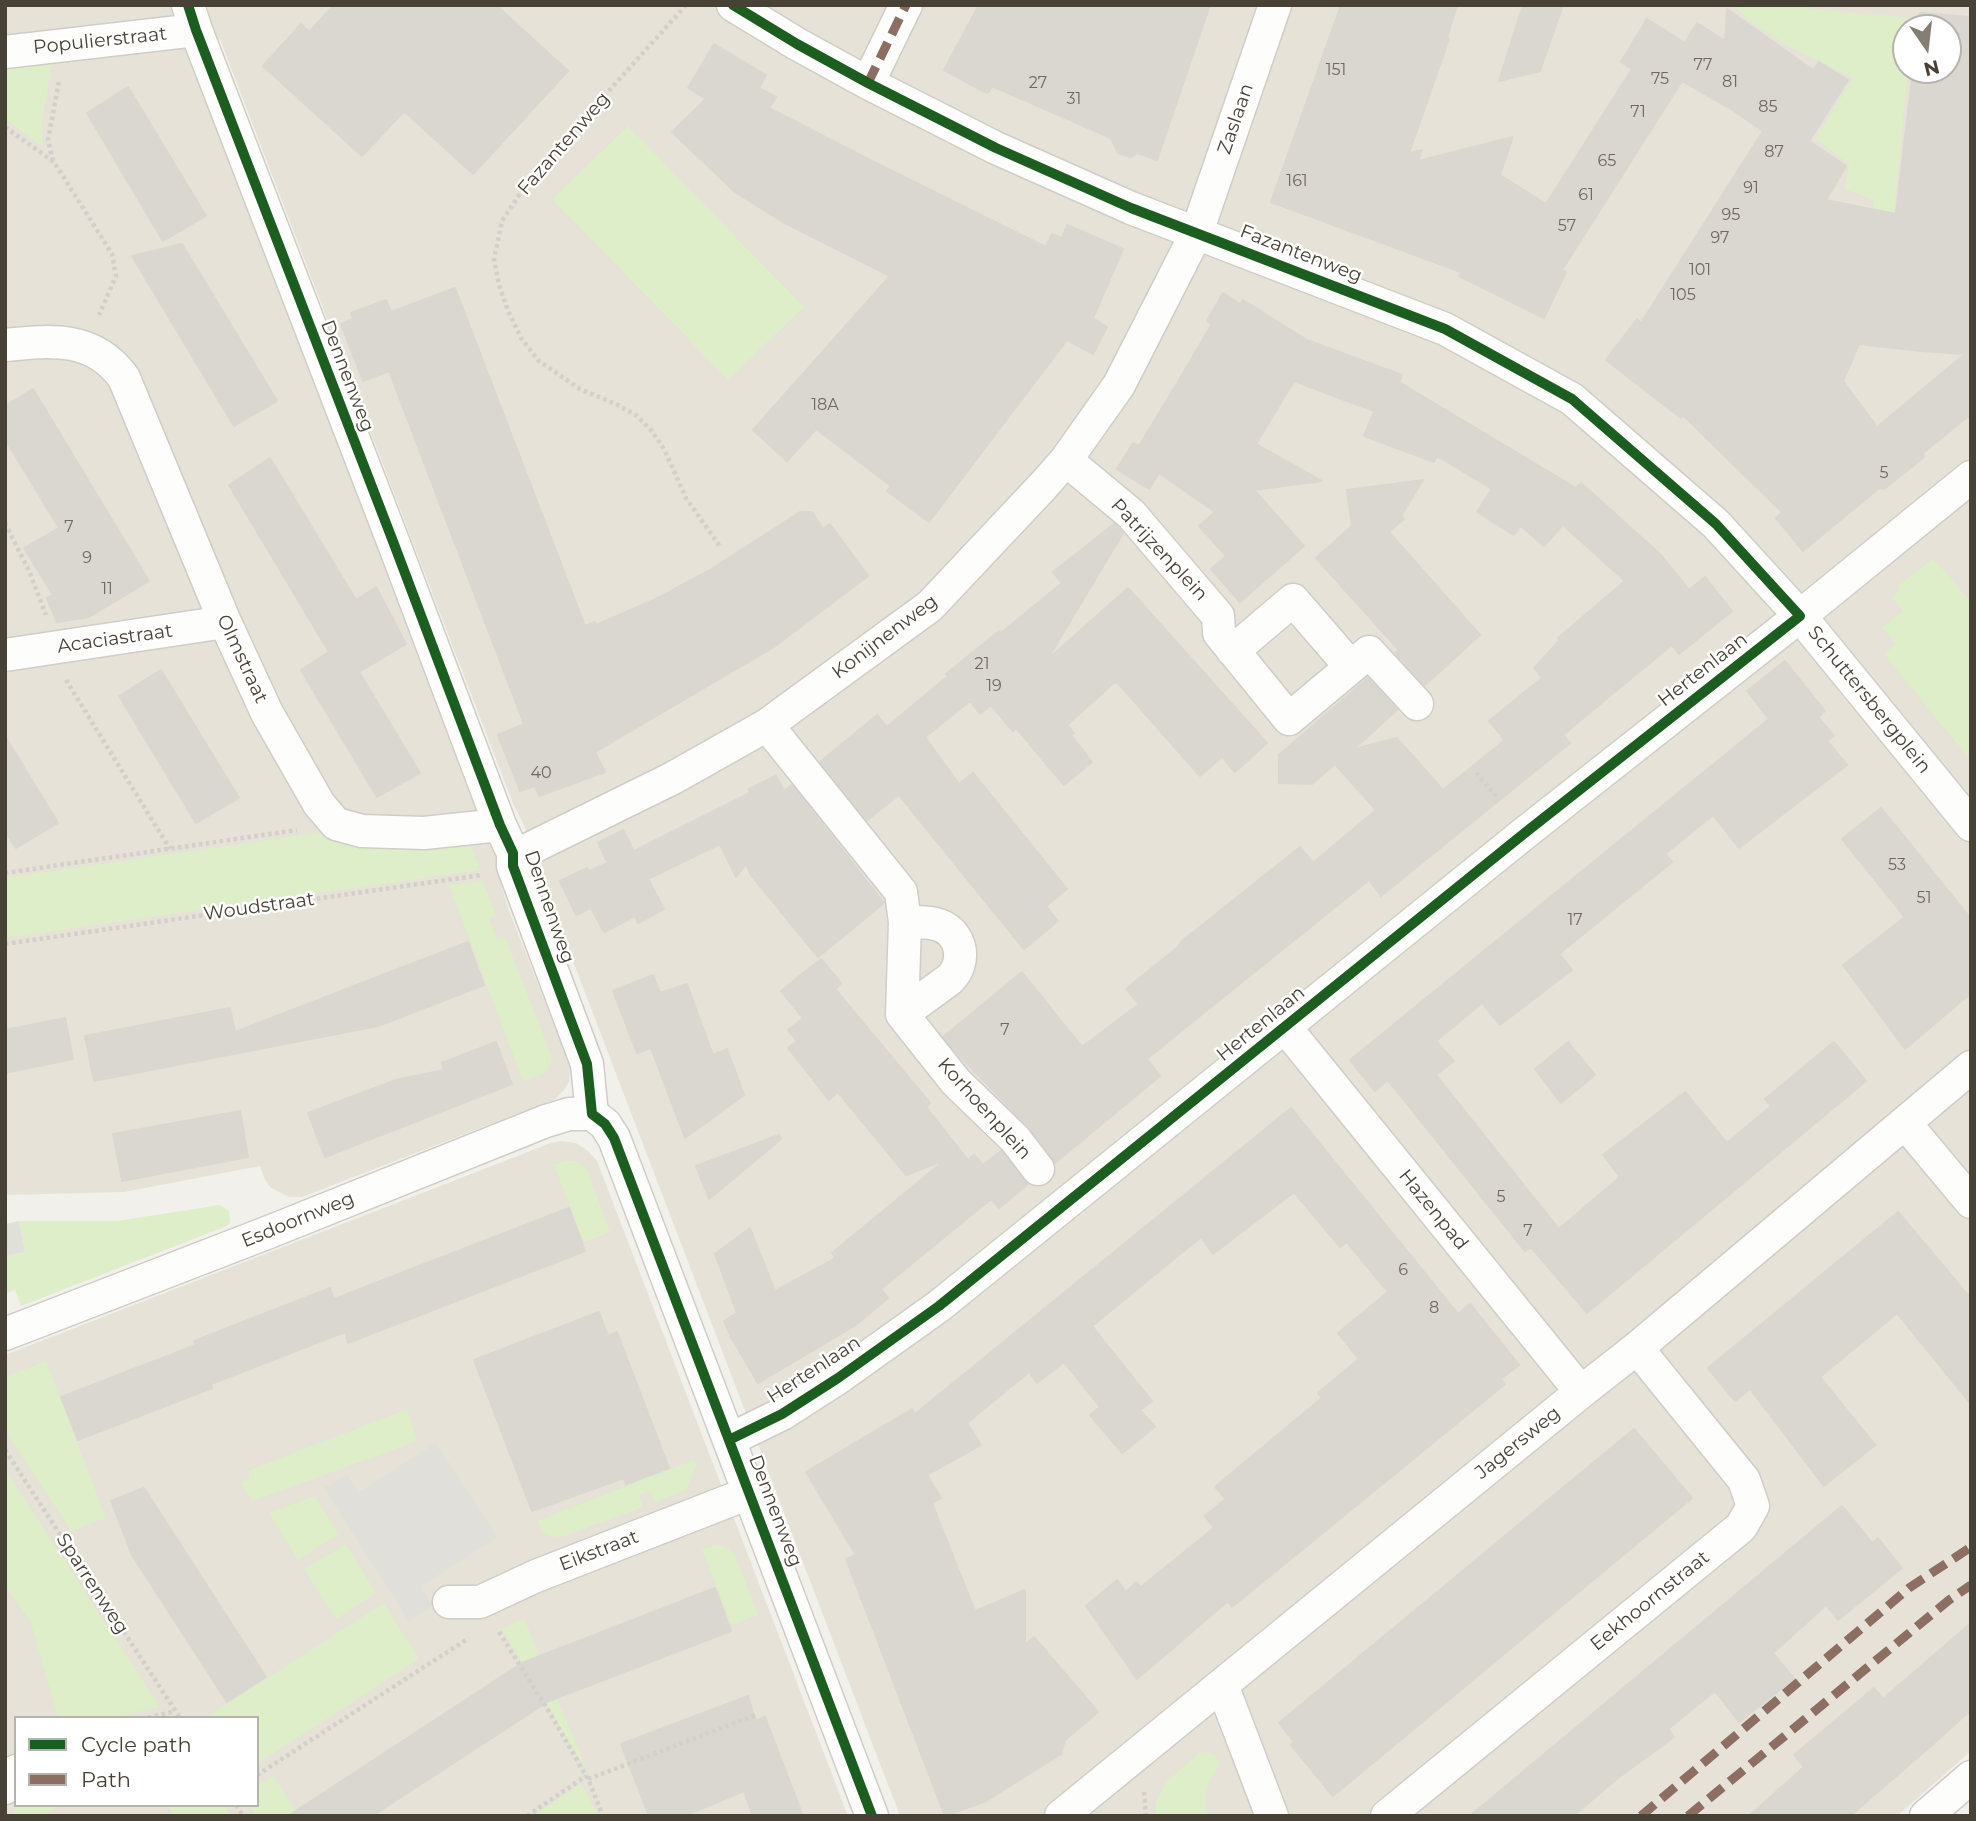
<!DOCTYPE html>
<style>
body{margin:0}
#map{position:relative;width:1976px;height:1821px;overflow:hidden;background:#f2f0ea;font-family:Montserrat,sans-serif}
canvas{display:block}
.frame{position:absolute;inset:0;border:7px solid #484135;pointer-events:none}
.legend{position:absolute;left:14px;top:1716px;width:245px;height:91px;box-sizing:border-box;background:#fff;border:2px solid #b6b3ae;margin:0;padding:9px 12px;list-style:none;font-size:21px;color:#484135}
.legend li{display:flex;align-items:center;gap:14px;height:35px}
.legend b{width:35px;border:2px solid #b6b3ae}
.north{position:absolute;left:1892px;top:14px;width:70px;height:70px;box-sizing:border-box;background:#fff;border:2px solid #b6b3ae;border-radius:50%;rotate:166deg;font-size:19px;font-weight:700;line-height:28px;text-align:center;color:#484135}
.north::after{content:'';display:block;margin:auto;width:24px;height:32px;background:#847e74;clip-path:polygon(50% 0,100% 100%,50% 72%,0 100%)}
</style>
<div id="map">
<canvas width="1976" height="1821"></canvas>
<div class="frame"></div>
<ul class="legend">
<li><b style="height:9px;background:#1b5e20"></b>Cycle path</li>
<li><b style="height:9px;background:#8d6e63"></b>Path</li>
</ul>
<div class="north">N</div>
</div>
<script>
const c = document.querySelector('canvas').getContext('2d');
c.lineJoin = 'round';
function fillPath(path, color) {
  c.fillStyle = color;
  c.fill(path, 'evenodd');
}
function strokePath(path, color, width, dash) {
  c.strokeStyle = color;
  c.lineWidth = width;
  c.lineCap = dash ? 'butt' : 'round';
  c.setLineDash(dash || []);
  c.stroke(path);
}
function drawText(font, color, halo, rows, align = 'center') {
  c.font = font + ' Montserrat,sans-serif';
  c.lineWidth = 5;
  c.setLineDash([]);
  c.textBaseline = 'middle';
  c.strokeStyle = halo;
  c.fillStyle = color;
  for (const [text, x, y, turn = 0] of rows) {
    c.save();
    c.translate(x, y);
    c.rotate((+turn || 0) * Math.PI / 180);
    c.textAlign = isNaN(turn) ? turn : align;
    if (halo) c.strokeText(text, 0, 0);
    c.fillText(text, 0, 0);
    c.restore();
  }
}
fillPath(new Path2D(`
 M 5,5 L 177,5 L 495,852 L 501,864 L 502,888 L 508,908 L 570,1066 L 569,1082 L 564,1090 L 555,1099 L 302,1197 L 289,1197 L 271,1188 L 265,1180 L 260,1166 L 124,1192 L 5,1195 Z
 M 208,5 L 1971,5 L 1971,1751 L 1897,1816 L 900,1816 L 545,888 L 543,880 L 543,868 L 520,817 L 514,806 L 220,39 L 212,42 L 208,37 ZM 1906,28 L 1948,28 L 1948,70 L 1906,70 Z
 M 562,1141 L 576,1143 L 588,1151 L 597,1161 L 848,1816 L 5,1816 L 5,1355 L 551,1143 ZM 16,1718 L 257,1718 L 257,1805 L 16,1805 Z`), '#e6e2d7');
fillPath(new Path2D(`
 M 1734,5 L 1807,5 L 1811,9 L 1913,18 L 1912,28 L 1906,28 L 1906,70 L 1908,70 L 1884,316 L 1868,245 L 1874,200 L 1845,189 L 1849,164 L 1815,139 L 1853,78 L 1790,47 L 1749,21 Z
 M 53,60 L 42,120 L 42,146 L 5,119 L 5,65 Z
 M 628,126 L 804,307 L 728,380 L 552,199 Z
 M 1933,558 L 1971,602 L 1971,761 L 1884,654 L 1896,644 L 1882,627 L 1903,611 L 1892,598 L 1899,590 L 1897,587 Z
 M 322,832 L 333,840 L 351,846 L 374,848 L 469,839 L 480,870 L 5,938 L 5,878 Z
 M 483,880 L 496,916 L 489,918 L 497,939 L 505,937 L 552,1057 L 551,1062 L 546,1073 L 523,1081 L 449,885 Z
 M 566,1161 L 576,1161 L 586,1167 L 610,1232 L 584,1242 L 554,1165 Z
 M 220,1205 L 229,1211 L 230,1222 L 227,1226 L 21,1306 L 15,1290 L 5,1294 L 5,1256 L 25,1252 L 19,1221 L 117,1221 Z
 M 46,1361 L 106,1518 L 71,1531 L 5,1430 L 5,1377 Z
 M 407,1409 L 417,1441 L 253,1501 L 240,1482 L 250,1479 L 248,1471 Z
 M 694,1460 L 697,1465 L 686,1490 L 655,1502 L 650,1491 L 639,1495 L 643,1507 L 562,1537 C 548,1538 543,1533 537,1521 Z
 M 5,1469 L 160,1707 L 113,1718 L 58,1718 L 31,1622 L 5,1586 Z
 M 315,1496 L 339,1534 L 298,1560 L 269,1513 Z
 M 346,1544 L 376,1593 L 336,1619 L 304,1569 Z
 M 717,1545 L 727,1548 L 735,1555 L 758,1615 L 732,1625 L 702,1549 Z
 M 384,1603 L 419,1659 L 257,1764 L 257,1718 L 205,1718 Z
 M 524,1618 L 588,1773 L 502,1629 Z
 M 1209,1752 L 1216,1756 L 1220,1766 C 1207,1782 1203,1794 1207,1815 L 1156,1816 L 1156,1803 L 1166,1782 L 1199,1753 Z
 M 273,1776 L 300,1816 L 256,1816 L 249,1805 L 257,1805 L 257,1786 Z
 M 581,1784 L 598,1814 L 596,1816 L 533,1816 Z
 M 16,1805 L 63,1805 L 41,1816 L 12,1816 Z
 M 167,1805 L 224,1805 L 231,1816 L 174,1816 Z`), '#deeec8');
fillPath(new Path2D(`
 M 19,1221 L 25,1252 L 5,1256 L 5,1224 Z
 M 436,1443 L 498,1537 L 421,1586 L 433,1606 L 409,1621 L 324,1488 L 347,1475 L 359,1492 Z`), '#e1dfda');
const building = new Path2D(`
 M 334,5 L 496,5 L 568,71 L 473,174 L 404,111 L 362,156 L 263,66 L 301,24 L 309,32 Z
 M 979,5 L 1210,5 L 1157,160 L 1137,153 L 1131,157 L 1118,153 L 1111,138 L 992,86 L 988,93 L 980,90 L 944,70 Z
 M 1341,5 L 1457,5 L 1447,38 L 1449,39 L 1409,153 L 1422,150 L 1418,161 L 1513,137 L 1500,175 L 1546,204 L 1632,69 L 1621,62 L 1647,19 L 1685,43 L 1697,23 L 1725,41 L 1727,9 L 1813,70 L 1819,62 L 1848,80 L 1809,141 L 1846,166 L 1826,200 L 1896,214 L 1913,70 L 1948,70 L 1948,28 L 1918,28 L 1920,13 L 1971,17 L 1971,414 L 1923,453 L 1924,457 L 1913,466 L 1884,489 L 1879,488 L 1803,551 L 1776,518 L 1782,512 L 1683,415 L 1681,418 L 1606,360 L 1637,319 L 1641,323 L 1763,131 L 1734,111 L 1682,81 L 1562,270 L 1566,272 L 1544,318 L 1459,276 L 1461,272 L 1271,202 ZM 1859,344 L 1922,351 L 1965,354 L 1877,427 L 1843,381 Z
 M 1523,5 L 1563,5 L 1540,71 L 1499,81 Z
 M 714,44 L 766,75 L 759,88 L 776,97 L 769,108 L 878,164 L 1046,247 L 1052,234 L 1062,238 L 1067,225 L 1123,249 L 1093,318 L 1107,327 L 1093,354 L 1067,340 L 929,522 L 887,491 L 891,486 L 816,429 L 787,461 L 753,430 L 890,276 L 781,221 L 735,192 L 672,132 L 706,99 L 688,88 Z
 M 128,87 L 206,216 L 163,241 L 87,113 Z
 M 182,244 L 277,401 L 234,426 L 132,256 Z
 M 455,288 L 585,626 L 595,622 L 596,625 L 656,599 L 710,570 L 800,512 L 812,512 L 823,529 L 830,524 L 868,576 L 774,647 L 595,752 L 605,772 L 539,796 L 535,786 L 520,791 L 498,735 L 524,724 L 389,371 L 363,381 L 341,324 L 353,319 L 351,313 L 386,300 L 391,312 Z
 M 1223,293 L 1240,304 L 1243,300 L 1307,340 L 1402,375 L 1399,382 L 1576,488 L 1581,483 L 1660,554 L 1689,590 L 1705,577 L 1732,611 L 1679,654 L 1672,645 L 1617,690 L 1563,735 L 1570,743 L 1381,896 L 1369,880 L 1180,1032 L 1147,1059 L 1160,1076 L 1055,1163 L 1029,1128 L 956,1052 L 943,1037 L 1022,972 L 1082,1047 L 1139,1004 L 1126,989 L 1178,947 L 1182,941 L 1300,847 L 1313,863 L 1376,810 L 1335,764 L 1312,784 L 1279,783 L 1279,755 L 1368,678 L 1397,710 L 1354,749 L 1397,738 L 1443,790 L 1505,740 L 1489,721 L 1542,678 L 1534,668 L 1560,640 L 1558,638 L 1625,581 L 1563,525 L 1544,546 L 1521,526 L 1514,535 L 1477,512 L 1492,489 L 1437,456 L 1434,462 L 1364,436 L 1374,411 L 1294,381 L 1256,444 L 1322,481 L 1254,490 L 1304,546 L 1240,602 L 1211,569 L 1226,556 L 1199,526 L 1215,512 L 1159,473 L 1149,489 L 1117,469 L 1133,443 L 1139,446 L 1176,385 L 1212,324 L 1207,321 Z
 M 33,389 L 149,581 L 89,617 L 57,622 L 47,598 L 53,595 L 24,548 L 59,528 L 5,439 L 5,406 Z
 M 270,458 L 356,600 L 376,587 L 406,644 L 359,672 L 420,773 L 377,797 L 301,670 L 329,652 L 229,485 Z
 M 1423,480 L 1401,516 L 1404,519 L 1389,532 L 1480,635 L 1425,685 L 1395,653 L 1399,650 L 1316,558 L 1352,526 L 1347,490 Z
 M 1114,524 L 1123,533 L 1047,660 L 1128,588 L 1267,743 L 1235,772 L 1222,757 L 1200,776 L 1116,681 L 1067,725 L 1074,733 L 1071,735 L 1092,762 L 1064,785 L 1016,728 L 1013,731 L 991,705 L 980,714 L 970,701 L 925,737 L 959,784 L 973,773 L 1067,889 L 1046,906 L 1058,921 L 1024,949 L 899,795 L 867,820 L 820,762 L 877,715 L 887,727 L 948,676 L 946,674 L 999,631 L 1001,633 L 1062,583 L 1053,572 Z
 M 1785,661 L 1825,711 L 1818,717 L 1834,736 L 1827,741 L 1847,765 L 1739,848 L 1713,815 L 1665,854 L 1672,862 L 1559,954 L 1572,970 L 1500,1025 L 1482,1003 L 1436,1041 L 1454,1061 L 1436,1075 L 1559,1229 L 1620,1177 L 1603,1155 L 1685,1092 L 1727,1143 L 1771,1106 L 1765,1099 L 1834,1042 L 1866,1081 L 1587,1313 L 1531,1247 L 1525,1251 L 1388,1080 L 1375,1091 L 1350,1060 L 1769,719 L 1747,691 Z
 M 161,670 L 239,798 L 196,823 L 119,696 Z
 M 5,736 L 58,823 L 16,848 L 5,831 Z
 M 776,776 L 784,791 L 792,785 L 884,903 L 818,957 L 751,875 L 746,864 L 736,877 L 720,844 L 648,879 L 664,909 L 638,923 L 635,916 L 604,932 L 591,908 L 576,915 L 560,881 L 587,868 L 589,871 L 608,863 L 598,843 L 623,830 L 634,851 L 750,793 L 749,789 Z
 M 1881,808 L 1971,919 L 1971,993 L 1905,1049 L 1843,965 L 1905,917 L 1842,839 Z
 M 468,942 L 484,985 L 378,1026 L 94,1081 L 85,1036 L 230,1008 L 235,1032 Z
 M 821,959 L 841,983 L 835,989 L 930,1103 L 926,1107 L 968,1160 L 974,1155 L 983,1165 L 1001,1151 L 1028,1184 L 999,1208 L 991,1199 L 964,1221 L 881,1289 L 888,1298 L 856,1325 L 758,1383 L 731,1337 L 724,1321 L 737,1313 L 715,1254 L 750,1228 L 775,1291 L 836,1258 L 832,1253 L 945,1160 L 906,1175 L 838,1092 L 829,1100 L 788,1048 L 797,1041 L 788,1030 L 803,1018 L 781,991 Z
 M 653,975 L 660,993 L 687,984 L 713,1055 L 727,1049 L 744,1095 L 685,1138 L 651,1048 L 637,1053 L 613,991 Z
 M 65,1018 L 73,1059 L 5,1073 L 5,1030 Z
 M 496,1042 L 512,1084 L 325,1157 L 308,1113 L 396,1080 L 444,1070 L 442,1063 Z
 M 1568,1042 L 1595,1075 L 1561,1103 L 1535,1069 Z
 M 1291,1108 L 1458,1314 L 1470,1304 L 1519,1365 L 1501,1379 L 1505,1384 L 1450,1429 L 1232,1607 L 1228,1601 L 1137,1679 L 1086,1606 L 1117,1580 L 1126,1592 L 1136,1582 L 1141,1587 L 1214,1528 L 1205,1516 L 1226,1499 L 1215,1487 L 1322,1398 L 1318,1393 L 1359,1359 L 1338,1333 L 1388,1292 L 1347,1242 L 1340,1247 L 1294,1192 L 1213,1254 L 1201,1237 L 1092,1326 L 1152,1401 L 1140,1410 L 1155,1427 L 1122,1453 L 1090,1415 L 1100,1407 L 1064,1362 L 1037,1383 L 1029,1372 L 967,1423 L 981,1445 L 927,1475 L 941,1498 L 932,1503 L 975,1611 L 1025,1590 L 1025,1644 L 1034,1637 L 1098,1712 L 1065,1740 L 1061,1754 L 986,1801 L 945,1816 L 846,1559 L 856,1555 L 806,1472 L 912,1409 L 915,1414 Z
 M 240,1111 L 248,1157 L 122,1181 L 113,1134 Z
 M 779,1135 L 781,1139 L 709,1199 L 696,1166 Z
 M 569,1208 L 585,1251 L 348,1343 L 345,1332 L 211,1384 L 212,1388 L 78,1440 L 61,1397 L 196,1345 L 194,1341 L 330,1288 L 334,1299 Z
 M 1898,1212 L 1971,1299 L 1971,1404 L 1897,1313 L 1820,1377 L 1875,1445 L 1824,1486 L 1750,1389 L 1735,1401 L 1708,1368 Z
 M 599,1312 L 608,1336 L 617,1332 L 669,1468 L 626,1484 L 624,1478 L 532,1511 L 474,1360 Z
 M 1634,1429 L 1692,1498 L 1333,1796 L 1291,1745 L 1294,1742 L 1279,1723 Z
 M 144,1488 L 266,1677 L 227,1702 L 132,1555 L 111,1501 Z
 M 1842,1506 L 1872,1543 L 1878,1538 L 1902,1568 L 1838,1620 L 1826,1605 L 1773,1653 L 1794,1679 L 1739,1722 L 1715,1691 L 1668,1729 L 1674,1737 L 1618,1778 L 1573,1816 L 1470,1816 Z
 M 715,1588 L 731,1631 L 549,1701 L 372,1816 L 288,1816 L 522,1663 Z
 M 1971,1623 L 1971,1710 L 1932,1745 L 1850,1816 L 1749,1816 L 1804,1767 L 1794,1755 L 1874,1688 L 1883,1699 Z
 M 748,1696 L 756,1721 L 765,1717 L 803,1816 L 753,1816 L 744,1791 L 684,1816 L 649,1816 L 621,1744 Z`);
fillPath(building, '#dad7d1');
strokePath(building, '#dad7d0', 2);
const minor = new Path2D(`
 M 188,5 L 196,30 L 394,544 L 500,825 L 513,853 L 513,866 L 587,1064 L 592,1114 L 605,1124 L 614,1138 L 872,1816
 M 5,52 L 196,30
 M 868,83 L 906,5
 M 5,345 C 52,340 94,336 124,378 L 225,622 L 267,713 L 319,804 L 336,824 L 362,831 L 424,833 L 500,825
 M 1066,460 L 1131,514 L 1218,616 L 1219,633 L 1289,719 L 1369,652 L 1417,704
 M 1971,477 L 1800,616 L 1971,825
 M 1233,651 L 1293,600 L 1351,667
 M 5,655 L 225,622
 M 767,725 L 901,892 L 905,922 L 902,1014 L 956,1082 L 1015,1139 L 1038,1169
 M 513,853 L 529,849 L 673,778 L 767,725 L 930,606 L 1043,486 L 1066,460 L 1119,385 L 1197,232 L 1275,5
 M 902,1014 L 950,979 C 967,962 962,933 939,925 C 928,921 916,922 905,922
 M 1285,1027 L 1581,1392
 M 1905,1123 L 1971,1202
 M 5,1334 L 269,1232 L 546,1121 L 569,1114 L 592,1114
 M 729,1440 L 782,1414 L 838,1378 L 939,1306 L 1526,832 L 1800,616 L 1716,524 L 1572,399 L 1445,329 L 1131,208 L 996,148 L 868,83 L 797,44 L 733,5
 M 449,1602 L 480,1602 L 536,1576 L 749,1493
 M 1222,1685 L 1272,1816
 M 5,1788 L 16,1771
 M 1061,1816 L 1581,1392 L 1637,1348 L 1971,1067
 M 1387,1816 L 1741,1527 L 1753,1506 L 1744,1480 L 1637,1348
 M 1926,1816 L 1971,1777`);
strokePath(minor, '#d0cdc8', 35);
strokePath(new Path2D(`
 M 686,5 L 529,180 L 502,221 L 494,259 L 499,285 L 508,311 L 521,338 L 539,361 L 580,389 L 618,405 L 637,416 L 651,430 L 664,449 L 686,498 L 721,548
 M 5,127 L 54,162 L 112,254 L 116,276 L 99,315
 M 53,161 L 48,140 L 59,81
 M 5,523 L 29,571 L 46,615
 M 66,680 L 170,849
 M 1476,773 L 1496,796
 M 5,873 L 297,830
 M 5,944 L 481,875
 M 5,1450 L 180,1718
 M 499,1632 L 548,1710 L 588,1779 L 603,1816
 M 148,1718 L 175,1711
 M 257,1775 L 469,1638
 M 588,1779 L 756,1715
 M 1144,1792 L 1146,1816
 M 236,1805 L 243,1816
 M 527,1816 L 586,1776`), '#d2d0ca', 4.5, [3.5, 3.5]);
strokePath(minor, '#fdfdfc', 32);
strokePath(new Path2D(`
 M 868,83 L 906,5
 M 1641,1816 L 1909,1588 L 1971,1547
 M 1688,1816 L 1949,1600 L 1971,1585`), '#8d6e63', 9, [18, 9]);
strokePath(new Path2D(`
 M 188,5 L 196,30 L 394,544 L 500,825 L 513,853 L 513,866 L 587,1064 L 592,1114 L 605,1124 L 614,1138 L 872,1816
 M 729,1440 L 782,1414 L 838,1378 L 939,1306 L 1526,832 L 1800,616 L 1716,524 L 1572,399 L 1445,329 L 1131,208 L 996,148 L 868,83 L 797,44 L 733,5`), '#1b5e20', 10);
drawText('16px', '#6e685e', null, [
 ["77",1703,65],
 ["151",1336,70],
 ["75",1660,79],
 ["81",1730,82],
 ["27",1038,83],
 ["31",1074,99],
 ["85",1768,107],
 ["71",1638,112],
 ["87",1774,152],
 ["65",1607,161],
 ["161",1297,181],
 ["91",1751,188],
 ["61",1586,195],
 ["95",1731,215],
 ["57",1567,226],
 ["97",1720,238],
 ["101",1700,270],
 ["105",1683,295],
 ["18A",825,405],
 ["5",1884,473],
 ["7",69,527],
 ["9",87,558],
 ["11",107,589],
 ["21",982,664],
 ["19",994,686],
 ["40",541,773],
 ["53",1897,865],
 ["51",1924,898],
 ["17",1575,920],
 ["7",1005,1030],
 ["5",1501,1197],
 ["7",1528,1231],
 ["6",1403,1270],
 ["8",1434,1308]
]);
drawText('19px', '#484135', '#fff', [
 ["Populierstraat",100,41,-6],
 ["Zaslaan",1236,119,-71],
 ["Fazantenweg",564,144,-49],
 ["Fazantenweg",1301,254,21],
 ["Dennenweg",347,376,69],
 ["Patrijzenplein",1159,550,47],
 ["Konijnenweg",885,637,-37],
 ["Acaciastraat",115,639,-8],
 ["Olmstraat",242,659,65],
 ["Hertenlaan",1703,670,-38],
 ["Schuttersbergplein",1869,700,51],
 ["Woudstraat",259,907,-8],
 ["Dennenweg",549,907,71],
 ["Hertenlaan",1261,1024,-39],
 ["Korhoenplein",984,1109,48],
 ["Hazenpad",1433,1210,51],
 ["Esdoornweg",298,1220,-22],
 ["Hertenlaan",814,1370,-33],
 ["Jagersweg",1518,1443,-39],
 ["Dennenweg",775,1511,69],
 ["Eikstraat",599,1551,-21],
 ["Sparrenweg",92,1584,57],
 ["Eekhoornstraat",1650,1601,-39]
]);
</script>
